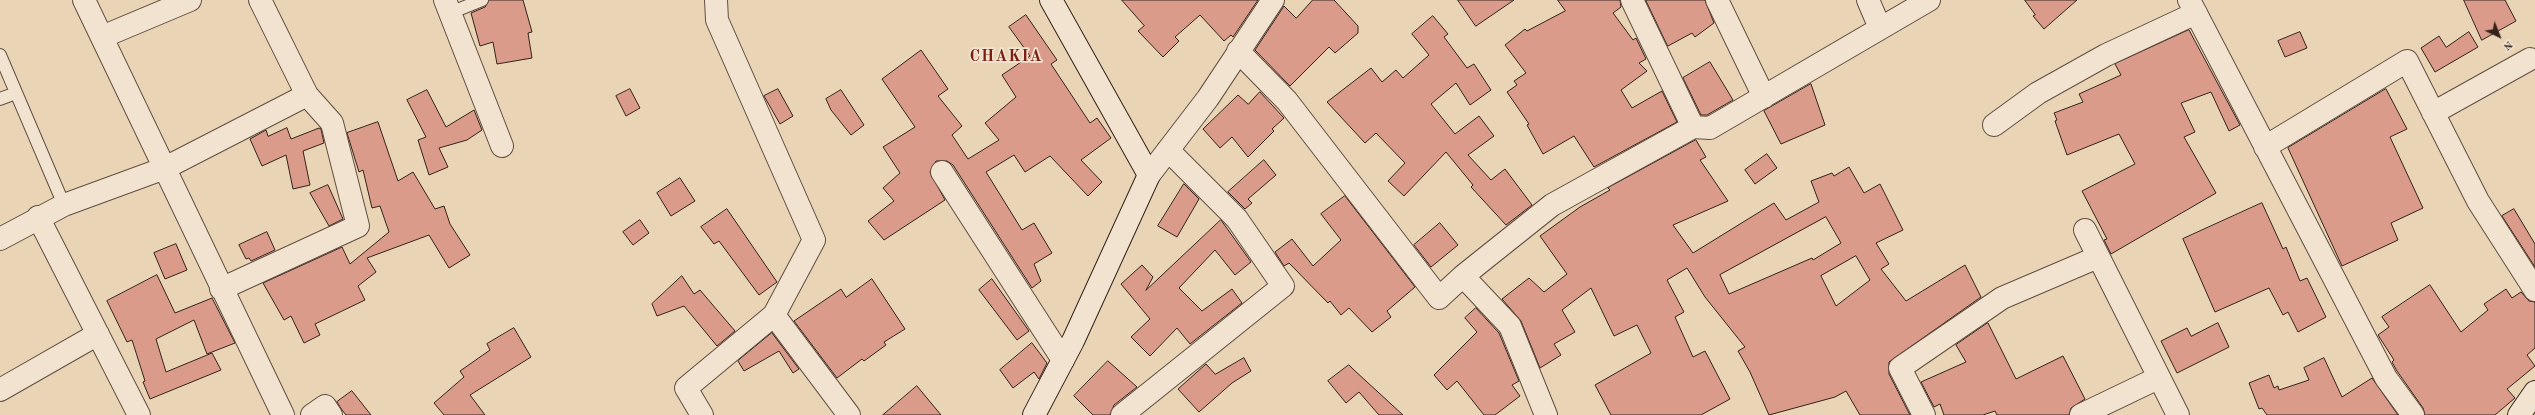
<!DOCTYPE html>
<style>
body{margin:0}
#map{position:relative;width:2535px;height:415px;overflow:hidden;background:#ead4b6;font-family:"Old Standard TT",serif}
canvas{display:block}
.north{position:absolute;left:2479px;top:16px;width:40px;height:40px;-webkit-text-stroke:3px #f1e3d0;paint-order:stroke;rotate:137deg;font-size:11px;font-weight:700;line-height:16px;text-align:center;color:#34221a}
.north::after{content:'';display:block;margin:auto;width:14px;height:18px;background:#34221a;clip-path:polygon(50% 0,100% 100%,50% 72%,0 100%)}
</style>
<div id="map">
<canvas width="2535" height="415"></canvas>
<div class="north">N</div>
</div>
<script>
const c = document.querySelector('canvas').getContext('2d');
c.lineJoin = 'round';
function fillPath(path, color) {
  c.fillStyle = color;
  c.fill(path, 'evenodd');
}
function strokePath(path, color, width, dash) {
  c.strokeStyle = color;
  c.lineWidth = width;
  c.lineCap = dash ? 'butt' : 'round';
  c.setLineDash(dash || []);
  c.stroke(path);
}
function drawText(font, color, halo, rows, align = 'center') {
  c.font = font + ' "Old Standard TT",serif';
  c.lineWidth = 3.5;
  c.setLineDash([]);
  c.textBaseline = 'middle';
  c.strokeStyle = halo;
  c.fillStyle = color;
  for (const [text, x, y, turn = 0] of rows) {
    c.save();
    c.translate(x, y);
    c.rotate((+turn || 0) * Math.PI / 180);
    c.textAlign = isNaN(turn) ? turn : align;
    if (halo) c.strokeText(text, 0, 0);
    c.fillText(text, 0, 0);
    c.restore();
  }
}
const building = new Path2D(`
 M 489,0 L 523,0 L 532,32 L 528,33 L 532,58 L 497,64 L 493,42 L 480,46 L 471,13 L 485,7 Z
 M 1122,0 L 1258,0 L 1233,37 L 1231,35 L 1224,41 L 1200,15 L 1175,37 L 1179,41 L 1163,57 L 1138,31 L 1144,26 Z
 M 1313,0 L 1334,0 L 1358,26 L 1358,33 L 1335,53 L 1329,47 L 1290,86 L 1255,50 L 1284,6 L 1296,18 Z
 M 1458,0 L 1514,0 L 1476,26 Z
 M 1558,0 L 1620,0 L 1621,7 L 1613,13 L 1633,40 L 1636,38 L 1646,59 L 1639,63 L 1647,71 L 1621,90 L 1632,108 L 1662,91 L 1677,122 L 1594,167 L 1574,136 L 1543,154 L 1527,125 L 1529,124 L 1507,92 L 1517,85 L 1514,81 L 1526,73 L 1505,45 L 1525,29 L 1527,31 L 1565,11 Z
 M 1646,0 L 1705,0 L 1714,23 L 1695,37 L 1692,33 L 1668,46 Z
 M 2025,0 L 2077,0 L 2044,29 L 2033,16 L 2035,15 Z
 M 2464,0 L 2505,0 L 2516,21 L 2482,40 Z
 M 1026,15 L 1057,60 L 1051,64 L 1090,123 L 1097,118 L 1111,138 L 1081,160 L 1102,182 L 1088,196 L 1050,156 L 1025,172 L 1014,155 L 986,172 L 1022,230 L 1034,223 L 1052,253 L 1034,264 L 1041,281 L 1032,288 L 953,165 L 947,161 L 936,161 L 930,172 L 945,200 L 884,240 L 868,221 L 894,201 L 883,188 L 900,173 L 883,147 L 915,127 L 882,79 L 921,50 L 948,89 L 938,96 L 962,126 L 952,135 L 968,159 L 999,140 L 985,123 L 1016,97 L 1002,75 L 1030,56 L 1009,27 Z
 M 1433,16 L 1448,34 L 1444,37 L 1467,68 L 1474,64 L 1491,90 L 1470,105 L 1456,83 L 1431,104 L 1455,134 L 1479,116 L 1494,136 L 1468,155 L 1491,180 L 1505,169 L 1532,205 L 1506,225 L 1471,187 L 1473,185 L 1446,152 L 1404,196 L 1388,181 L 1405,163 L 1376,133 L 1365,143 L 1327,102 L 1371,68 L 1382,82 L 1396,70 L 1403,78 L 1429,55 L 1412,34 Z
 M 2189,30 L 2240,125 L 2229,131 L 2211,92 L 2181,103 L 2195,132 L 2184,137 L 2216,193 L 2111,254 L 2104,240 L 2107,239 L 2082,191 L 2135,164 L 2119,134 L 2067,155 L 2055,121 L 2057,120 L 2054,113 L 2083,102 L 2079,94 L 2121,75 L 2115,64 Z
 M 2300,32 L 2307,48 L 2285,57 L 2278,41 Z
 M 2469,32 L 2478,47 L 2435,72 L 2421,48 L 2439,36 L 2446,47 Z
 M 1710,62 L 1733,100 L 1707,115 L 1701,115 L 1683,78 Z
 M 1811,84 L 1825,125 L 1781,144 L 1764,111 Z
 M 630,89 L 640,108 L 626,116 L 616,96 Z
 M 778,89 L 793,116 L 780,124 L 764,96 Z
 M 2386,89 L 2407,129 L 2390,137 L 2423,208 L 2391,223 L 2398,240 L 2342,266 L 2288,148 Z
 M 427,90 L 446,127 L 474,110 L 482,130 L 467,140 L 439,148 L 448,167 L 429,175 L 418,140 L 426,137 L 407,100 Z
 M 841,90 L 864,125 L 851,135 L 831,110 L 826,99 Z
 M 1260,92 L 1284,118 L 1272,129 L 1274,131 L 1248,157 L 1232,137 L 1220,148 L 1203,129 L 1238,95 L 1248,104 Z
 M 378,122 L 398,181 L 413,172 L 435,209 L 444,206 L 450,224 L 470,255 L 449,268 L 429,235 L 367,258 L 376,272 L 358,286 L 365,300 L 315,324 L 320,335 L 304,343 L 291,316 L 284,320 L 263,283 L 342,247 L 350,264 L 389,232 L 380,206 L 372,208 L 363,170 L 359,172 L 347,133 Z
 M 287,128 L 291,139 L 319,128 L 321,129 L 324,143 L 303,151 L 310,185 L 293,189 L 286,155 L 262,166 L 250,139 L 266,130 L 268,136 Z
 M 1696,140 L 1706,157 L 1700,160 L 1728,201 L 1673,225 L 1693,253 L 1774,203 L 1786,220 L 1819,202 L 1811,181 L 1832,173 L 1834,176 L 1849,167 L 1864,193 L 1880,184 L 1903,230 L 1876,243 L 1889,264 L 1881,269 L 1906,301 L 1965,265 L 1981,297 L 1889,362 L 1889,374 L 1910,415 L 1860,415 L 1846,391 L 1835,397 L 1769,415 L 1750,372 L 1738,351 L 1745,347 L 1705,297 L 1687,268 L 1667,280 L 1684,312 L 1675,317 L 1693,357 L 1705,351 L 1730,399 L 1701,415 L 1611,415 L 1595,385 L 1651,353 L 1637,325 L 1614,336 L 1591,288 L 1562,310 L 1575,332 L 1554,344 L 1561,355 L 1540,368 L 1521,321 L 1502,299 L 1529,278 L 1544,292 L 1567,274 L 1540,236 L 1580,207 L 1610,190 L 1608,188 ZM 1826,217 L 1841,243 L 1813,260 L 1812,258 L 1729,294 L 1720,275 ZM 1856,256 L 1870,280 L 1836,306 L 1821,276 Z
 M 1767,154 L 1777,168 L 1755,184 L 1745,170 Z
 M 1264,160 L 1276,175 L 1248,199 L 1252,203 L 1245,209 L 1228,192 Z
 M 680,178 L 695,201 L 671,216 L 657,193 Z
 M 1184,184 L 1199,199 L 1177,237 L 1158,226 Z
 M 328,185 L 343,219 L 329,226 L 310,193 Z
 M 1345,196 L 1415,287 L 1387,311 L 1391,317 L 1372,332 L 1349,308 L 1341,315 L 1330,301 L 1328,303 L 1289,263 L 1284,266 L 1275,252 L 1292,239 L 1313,266 L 1341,240 L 1321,214 Z
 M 2262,203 L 2283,249 L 2286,247 L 2300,281 L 2307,278 L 2326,317 L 2298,332 L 2288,312 L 2283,315 L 2269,288 L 2215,312 L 2183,239 Z
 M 727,209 L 777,282 L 759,295 L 719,241 L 714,244 L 701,227 Z
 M 2514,209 L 2535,244 L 2535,267 L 2502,216 Z
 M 640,220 L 649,233 L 633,245 L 623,232 Z
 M 1221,220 L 1251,262 L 1235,275 L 1215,250 L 1179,288 L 1202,311 L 1232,289 L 1242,303 L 1190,344 L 1177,328 L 1150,356 L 1131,337 L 1150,319 L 1121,284 L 1142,265 L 1153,277 L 1146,290 Z
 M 1440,223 L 1458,245 L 1431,267 L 1414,245 Z
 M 267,232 L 275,250 L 251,261 L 249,258 L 246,259 L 239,245 Z
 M 176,244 L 187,270 L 165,279 L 154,253 Z
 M 157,275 L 175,313 L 212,298 L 235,343 L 207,354 L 194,320 L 156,339 L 166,372 L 212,353 L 221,370 L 150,399 L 143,382 L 145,381 L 132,340 L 127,342 L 107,301 Z
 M 682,276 L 694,294 L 700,290 L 735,331 L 717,346 L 684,306 L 657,316 L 652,304 Z
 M 872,279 L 905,329 L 884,342 L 886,345 L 864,361 L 862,359 L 837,378 L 794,321 L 841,289 L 846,297 Z
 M 992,279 L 1029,331 L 1017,340 L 979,290 Z
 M 2430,285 L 2461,332 L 2488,310 L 2484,304 L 2506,289 L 2512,298 L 2521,292 L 2529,301 L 2535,302 L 2535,348 L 2527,355 L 2535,366 L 2507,389 L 2515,398 L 2495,415 L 2425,415 L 2423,408 L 2397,371 L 2392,362 L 2394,360 L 2378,335 L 2389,327 L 2382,317 Z
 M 1476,308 L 1499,333 L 1519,381 L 1512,385 L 1520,396 L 1495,415 L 1484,415 L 1457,381 L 1447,390 L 1434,375 L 1477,332 L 1465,318 Z
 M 1988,323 L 2016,379 L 2063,356 L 2085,399 L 2071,408 L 2069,415 L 1997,415 L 1995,411 L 1983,415 L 1944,415 L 1940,404 L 1934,407 L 1921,382 L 1966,362 L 1956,345 Z
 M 2218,323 L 2229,347 L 2177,373 L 2161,341 L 2187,328 L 2191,336 Z
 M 514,328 L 531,357 L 470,395 L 485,415 L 444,415 L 434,403 L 464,377 L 460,371 L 490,350 L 487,344 Z
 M 772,333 L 799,369 L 793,373 L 779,351 L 744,371 L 738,361 Z
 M 1032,343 L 1047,363 L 1039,379 L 1034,372 L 1013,388 L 1000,370 Z
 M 1244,358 L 1251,371 L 1232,383 L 1199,412 L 1178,389 L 1206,364 L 1215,374 Z
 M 2324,358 L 2342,397 L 2372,378 L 2398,415 L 2267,415 L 2262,408 L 2259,409 L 2249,383 L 2269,375 L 2274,388 L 2278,386 L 2279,390 L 2309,380 L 2304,368 Z
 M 1108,361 L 1137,387 L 1114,405 L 1110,415 L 1093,415 L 1074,396 Z
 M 1349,365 L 1354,370 L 1403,415 L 1379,415 L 1359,392 L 1346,403 L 1328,381 Z
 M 917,386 L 941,415 L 883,415 Z
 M 352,391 L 371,415 L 346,415 L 342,410 L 337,402 Z`);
fillPath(building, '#da9b8a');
strokePath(building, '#34221a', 1);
const lane = new Path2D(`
 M 450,13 L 482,0
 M 0,55 L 64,205
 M 0,99 L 16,93`);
const street = new Path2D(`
 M 84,0 L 283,415
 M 445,0 L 502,146
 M 716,0 L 717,20 L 814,240 L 774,315
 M 1632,0 L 1693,127
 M 1717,0 L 1764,97
 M 1868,0 L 1880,28
 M 2189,0 L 2386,378 L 2413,415
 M 102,37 L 190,0
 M 1238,51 L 1287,101 L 1439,298 L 1463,276 L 1510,326 L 1546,415
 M 2433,113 L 2530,59
 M 1994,125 L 2038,93 L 2106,55 L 2196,13
 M 2265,147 L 2407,61 L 2478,201 L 2535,290
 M 942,172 L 1063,360
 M 1149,175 L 1208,98 L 1273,0
 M 38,217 L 139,415
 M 2085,230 L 2178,415
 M 0,239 L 64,205 L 165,168 L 307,95
 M 1463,276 L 1552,205 L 1693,127 L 1710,128 L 1929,0
 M 221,289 L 358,226 L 332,123 L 307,95 L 260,0
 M 0,390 L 98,334
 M 312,415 L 325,406 L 331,415
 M 702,415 L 686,388 L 774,315 L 849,415
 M 1122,415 L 1283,286 L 1237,219 L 1168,150
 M 1924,415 L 1900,368 L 2002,298 L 2098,257
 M 2081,415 L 2158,378`);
const secondary = new Path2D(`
 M 1034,415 L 1073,341 L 1149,175 L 1051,0
 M 2519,415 L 2535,392`);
strokePath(lane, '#624e41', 14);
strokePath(street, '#624e41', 24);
strokePath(secondary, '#34221a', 24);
strokePath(lane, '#f1e3d0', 12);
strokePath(street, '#f1e3d0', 22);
strokePath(secondary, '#f1e3d0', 22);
c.letterSpacing = '1px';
drawText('bold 16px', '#7a1f14', '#f1e3d0', [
 ["CHAKIA",1006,57]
]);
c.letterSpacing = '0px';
</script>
